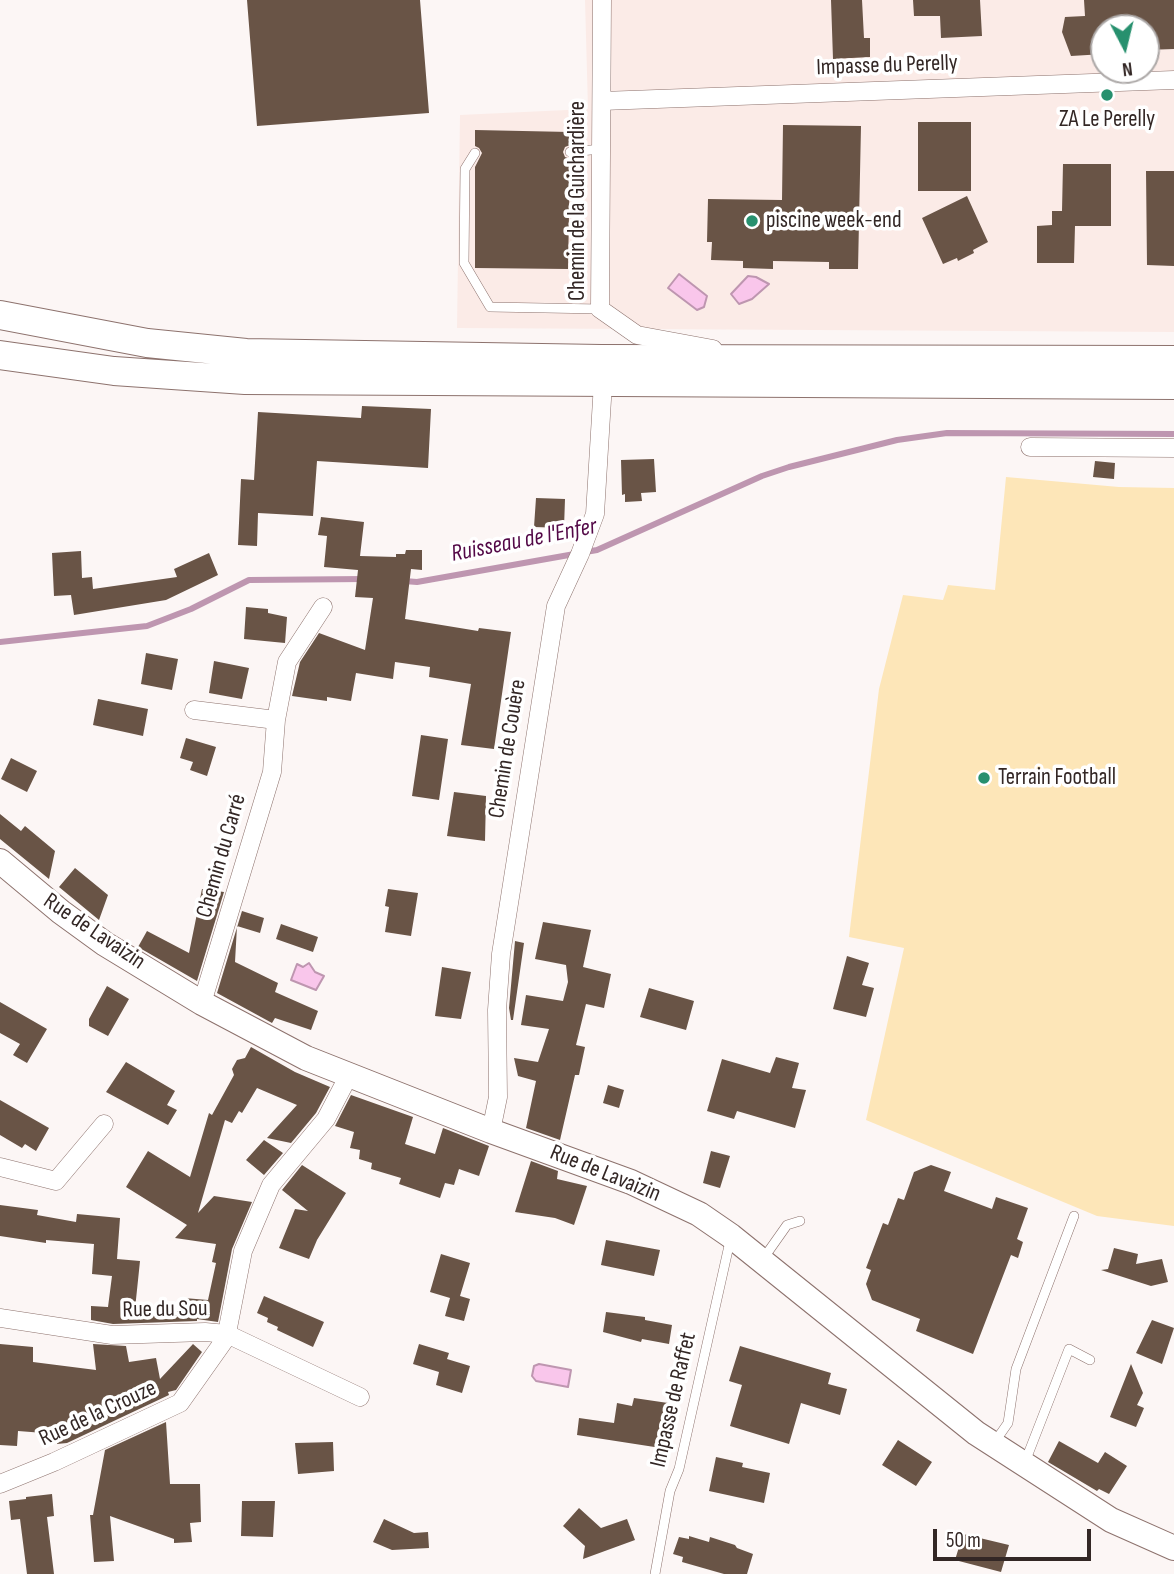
<!DOCTYPE html>
<meta charset="utf-8">
<style>
body{margin:0}
#map{position:relative;width:1174px;height:1574px;overflow:hidden;background:#fcf6f5;font-family:"Sofia Sans Condensed",sans-serif}
canvas{display:block}
.north{position:absolute;left:1090px;top:14px;width:70px;height:70px;box-sizing:border-box;background:#fff;border:2px solid #ada9a8;border-radius:50%;rotate:173deg;font-size:19px;font-weight:700;line-height:28px;text-align:center;color:#332725}
.north::after{content:'';display:block;margin:auto;width:24px;height:32px;background:#27906e;clip-path:polygon(50% 0,100% 100%,50% 72%,0 100%)}
.scale{position:absolute;left:933px;top:1529px;width:158px;height:32px;box-sizing:border-box;border:4px solid #332725;border-top:0;padding-left:9px;font-size:21px;line-height:24px;white-space:nowrap;color:#332725;-webkit-text-stroke:5px #fff;paint-order:stroke}
</style>
<div id="map">
<canvas width="1174" height="1574"></canvas>
<div class="north">N</div>
<div class="scale">50 m</div>
</div>
<script>
const c = document.querySelector('canvas').getContext('2d');
c.lineJoin = 'round';
function fillPath(path, color) {
  c.fillStyle = color;
  c.fill(path, 'evenodd');
}
function strokePath(path, color, width, dash) {
  c.strokeStyle = color;
  c.lineWidth = width;
  c.lineCap = dash ? 'butt' : 'round';
  c.setLineDash(dash || []);
  c.stroke(path);
}
function drawText(font, color, halo, rows, align = 'center') {
  c.font = font + ' "Sofia Sans Condensed",sans-serif';
  c.lineWidth = 7;
  c.setLineDash([]);
  c.textBaseline = 'middle';
  c.strokeStyle = halo;
  c.fillStyle = color;
  for (const [text, x, y, turn = 0] of rows) {
    c.save();
    c.translate(x, y);
    c.rotate((+turn || 0) * Math.PI / 180);
    c.textAlign = isNaN(turn) ? turn : align;
    if (halo) c.strokeText(text, 0, 0);
    c.fillText(text, 0, 0);
    c.restore();
  }
}
fillPath(new Path2D(`
 M 585,0 L 1174,0 L 1174,332 L 457,328 L 460,115 L 588,109 ZM 1104,28 L 1146,28 L 1146,70 L 1104,70 Z`), '#fbebe7');
fillPath(new Path2D(`
 M 1006,477 L 1119,487 L 1174,488 L 1174,1226 L 1097,1216 L 866,1120 L 904,948 L 849,937 L 879,689 L 903,595 L 943,600 L 948,585 L 995,590 Z`), '#fde6b8');
const water = new Path2D(`
 M 679,274 L 707,296 L 704,307 L 697,310 L 668,288 Z
 M 748,276 L 756,277 L 769,284 L 752,299 L 739,304 L 731,294 Z
 M 309,963 L 315,972 L 324,976 L 316,990 L 291,980 L 297,964 L 303,967 Z
 M 539,1364 L 571,1370 L 568,1387 L 536,1381 L 532,1376 L 534,1366 Z`);
fillPath(water, '#f9c6eb');
strokePath(water, '#be96b0', 2);
strokePath(new Path2D(`
 M 404,581 L 417,582 L 597,550 L 762,476 L 789,467 L 897,440 L 947,433 L 1174,434
 M 0,642 L 147,626 L 191,609 L 249,580 L 365,579`), '#be96b0', 6);
fillPath(new Path2D(`
 M 247,0 L 420,0 L 429,113 L 257,126 Z
 M 831,0 L 862,0 L 864,38 L 870,38 L 870,57 L 833,59 Z
 M 913,0 L 980,0 L 982,36 L 941,38 L 940,16 L 914,16 Z
 M 1084,0 L 1174,0 L 1174,49 L 1146,50 L 1146,28 L 1104,28 L 1104,54 L 1071,56 L 1062,32 L 1065,17 L 1085,16 Z
 M 918,122 L 971,122 L 971,191 L 918,191 Z
 M 783,125 L 861,126 L 858,269 L 829,269 L 829,262 L 773,261 L 773,269 L 743,268 L 743,261 L 711,260 L 712,242 L 707,242 L 708,199 L 782,200 Z
 M 475,130 L 570,132 L 570,145 L 565,147 L 563,152 L 565,157 L 570,159 L 568,269 L 475,268 L 475,167 L 482,153 L 479,148 L 475,146 Z
 M 1063,164 L 1111,164 L 1111,226 L 1075,226 L 1074,263 L 1037,263 L 1037,226 L 1052,225 L 1052,211 L 1062,211 Z
 M 1146,171 L 1174,171 L 1174,266 L 1147,265 Z
 M 967,196 L 988,242 L 973,250 L 974,253 L 958,261 L 957,258 L 943,264 L 922,218 Z
 M 362,406 L 431,409 L 428,468 L 317,461 L 313,516 L 258,513 L 257,546 L 238,545 L 241,479 L 254,480 L 258,412 L 361,418 Z
 M 654,459 L 656,492 L 641,493 L 642,501 L 625,502 L 625,494 L 622,495 L 621,460 Z
 M 1095,461 L 1115,463 L 1114,479 L 1093,477 Z
 M 536,498 L 565,499 L 564,528 L 534,527 Z
 M 321,517 L 364,522 L 360,556 L 396,557 L 396,554 L 405,554 L 406,550 L 422,550 L 422,570 L 411,569 L 405,619 L 478,631 L 479,628 L 511,632 L 494,749 L 461,745 L 471,684 L 429,677 L 430,667 L 395,662 L 393,679 L 356,673 L 351,701 L 327,697 L 327,701 L 292,696 L 300,662 L 319,633 L 365,650 L 373,598 L 355,597 L 358,570 L 324,567 L 327,536 L 318,535 Z
 M 81,551 L 82,578 L 92,577 L 93,589 L 177,577 L 174,569 L 209,553 L 218,575 L 166,600 L 74,615 L 71,595 L 54,596 L 52,553 Z
 M 246,607 L 268,609 L 268,613 L 287,617 L 285,643 L 244,639 Z
 M 146,653 L 178,659 L 172,690 L 141,684 Z
 M 214,661 L 249,668 L 242,699 L 209,693 Z
 M 98,699 L 148,709 L 143,736 L 93,725 Z
 M 421,735 L 448,739 L 439,800 L 412,796 Z
 M 186,738 L 216,747 L 207,776 L 190,770 L 193,762 L 180,758 Z
 M 11,758 L 37,771 L 27,792 L 1,779 Z
 M 454,792 L 486,796 L 485,841 L 447,836 Z
 M 0,814 L 21,831 L 25,826 L 55,851 L 49,879 L 0,839 Z
 M 75,868 L 108,895 L 99,920 L 59,887 Z
 M 202,889 L 224,892 L 197,981 L 138,947 L 147,931 L 189,953 Z
 M 388,889 L 418,893 L 411,936 L 385,932 L 389,907 L 385,906 Z
 M 242,911 L 264,918 L 260,933 L 237,926 L 235,962 L 278,983 L 275,992 L 318,1011 L 311,1030 L 275,1018 L 272,1023 L 217,993 Z
 M 543,922 L 591,930 L 583,967 L 611,974 L 604,1008 L 586,1004 L 576,1045 L 585,1047 L 579,1075 L 575,1075 L 560,1140 L 526,1128 L 536,1081 L 518,1076 L 514,1058 L 538,1062 L 549,1029 L 521,1025 L 526,995 L 563,1001 L 568,982 L 566,965 L 535,959 Z
 M 281,924 L 318,937 L 313,952 L 276,939 Z
 M 515,941 L 524,943 L 513,1020 L 511,1020 L 509,1008 Z
 M 847,956 L 869,963 L 862,985 L 874,988 L 866,1017 L 833,1009 Z
 M 442,967 L 471,972 L 461,1019 L 435,1016 Z
 M 107,986 L 129,999 L 108,1036 L 89,1026 L 89,1019 Z
 M 649,988 L 694,1001 L 686,1030 L 640,1017 Z
 M 0,1002 L 47,1029 L 27,1063 L 13,1055 L 20,1044 L 0,1033 Z
 M 251,1047 L 295,1072 L 330,1087 L 316,1113 L 291,1143 L 267,1138 L 297,1105 L 257,1088 L 242,1113 L 239,1111 L 232,1123 L 225,1120 L 198,1213 L 214,1196 L 252,1202 L 232,1249 L 218,1322 L 197,1319 L 197,1321 L 113,1324 L 91,1320 L 91,1306 L 108,1307 L 112,1276 L 92,1274 L 94,1244 L 46,1240 L 46,1243 L 0,1236 L 0,1205 L 38,1210 L 37,1215 L 76,1222 L 77,1214 L 120,1218 L 117,1259 L 140,1261 L 135,1309 L 182,1309 L 184,1298 L 208,1300 L 216,1263 L 212,1262 L 216,1244 L 175,1238 L 187,1225 L 126,1187 L 148,1151 L 190,1177 L 209,1113 L 212,1115 L 234,1075 L 232,1069 L 237,1060 L 245,1058 Z
 M 776,1057 L 799,1063 L 792,1088 L 806,1090 L 795,1128 L 737,1111 L 734,1119 L 707,1111 L 722,1059 L 770,1073 Z
 M 126,1062 L 175,1091 L 167,1105 L 177,1110 L 168,1125 L 106,1092 Z
 M 608,1085 L 624,1090 L 619,1108 L 603,1103 Z
 M 351,1095 L 413,1117 L 405,1144 L 435,1154 L 443,1128 L 489,1146 L 479,1176 L 459,1169 L 454,1185 L 445,1183 L 440,1198 L 399,1184 L 401,1178 L 371,1169 L 372,1163 L 359,1159 L 360,1150 L 350,1148 L 354,1132 L 335,1126 Z
 M 0,1100 L 49,1128 L 36,1151 L 25,1144 L 22,1148 L 0,1135 Z
 M 264,1140 L 283,1153 L 264,1175 L 246,1160 Z
 M 711,1151 L 730,1156 L 720,1188 L 703,1183 Z
 M 531,1161 L 558,1171 L 557,1179 L 587,1186 L 574,1225 L 555,1218 L 515,1212 Z
 M 302,1165 L 346,1193 L 317,1240 L 309,1259 L 279,1248 L 295,1209 L 308,1211 L 282,1190 Z
 M 931,1165 L 951,1172 L 944,1191 L 992,1209 L 996,1197 L 1028,1208 L 1017,1239 L 1023,1242 L 1018,1258 L 1011,1255 L 973,1354 L 916,1331 L 920,1319 L 872,1300 L 866,1284 L 871,1270 L 866,1268 L 883,1223 L 888,1225 L 898,1198 L 904,1200 L 914,1172 Z
 M 606,1240 L 660,1250 L 654,1276 L 601,1265 Z
 M 1114,1248 L 1138,1254 L 1136,1264 L 1162,1259 L 1168,1282 L 1151,1286 L 1101,1270 L 1108,1269 Z
 M 441,1254 L 470,1263 L 460,1296 L 470,1299 L 464,1321 L 445,1316 L 450,1298 L 430,1292 Z
 M 264,1296 L 324,1322 L 313,1347 L 277,1330 L 278,1327 L 267,1322 L 268,1318 L 257,1313 Z
 M 606,1312 L 645,1317 L 645,1320 L 672,1325 L 669,1344 L 642,1339 L 641,1342 L 603,1332 Z
 M 1152,1320 L 1174,1328 L 1162,1364 L 1136,1353 Z
 M 0,1344 L 33,1347 L 33,1362 L 96,1370 L 93,1344 L 126,1346 L 129,1362 L 156,1358 L 160,1379 L 193,1344 L 202,1352 L 176,1390 L 168,1392 L 169,1395 L 67,1443 L 57,1444 L 57,1434 L 18,1431 L 17,1446 L 0,1445 Z
 M 419,1344 L 449,1353 L 447,1359 L 470,1366 L 462,1393 L 436,1385 L 439,1372 L 413,1364 Z
 M 740,1346 L 831,1373 L 828,1384 L 847,1389 L 840,1415 L 801,1403 L 789,1444 L 730,1426 L 742,1385 L 729,1381 Z
 M 1131,1364 L 1143,1393 L 1137,1405 L 1144,1408 L 1136,1427 L 1110,1417 Z
 M 634,1398 L 668,1403 L 661,1448 L 577,1435 L 579,1418 L 614,1423 L 617,1403 L 632,1406 Z
 M 166,1422 L 170,1484 L 200,1484 L 201,1522 L 190,1523 L 192,1542 L 174,1543 L 174,1539 L 110,1516 L 114,1561 L 94,1562 L 90,1515 L 93,1515 L 105,1450 Z
 M 898,1440 L 932,1462 L 916,1486 L 882,1465 Z
 M 1059,1441 L 1098,1463 L 1105,1452 L 1127,1466 L 1109,1494 L 1099,1489 L 1097,1491 L 1048,1462 Z
 M 333,1442 L 334,1471 L 298,1474 L 295,1443 Z
 M 716,1457 L 743,1463 L 742,1467 L 770,1473 L 764,1503 L 709,1491 Z
 M 52,1494 L 54,1516 L 47,1517 L 54,1574 L 27,1574 L 20,1519 L 11,1520 L 9,1501 L 26,1499 L 26,1497 Z
 M 242,1501 L 275,1501 L 273,1537 L 241,1536 Z
 M 579,1508 L 601,1528 L 627,1519 L 635,1540 L 583,1559 L 585,1546 L 563,1526 Z
 M 384,1519 L 414,1533 L 428,1532 L 429,1548 L 392,1550 L 373,1542 Z
 M 963,1534 L 1009,1545 L 1001,1572 L 955,1560 Z
 M 689,1536 L 709,1542 L 710,1537 L 735,1545 L 737,1548 L 753,1554 L 747,1574 L 724,1574 L 682,1562 L 683,1557 L 673,1554 L 679,1537 L 689,1539 Z`), '#695446');
const lane = new Path2D(`
 M 570,152 L 601,149
 M 475,153 L 465,169 L 464,263 L 490,307 L 600,309
 M 763,1259 L 787,1225 L 800,1221
 M 994,1443 L 1008,1423 L 1016,1369 L 1074,1216
 M 1025,1462 L 1069,1349 L 1090,1360
 M 655,1574 L 670,1491 L 679,1469 L 730,1241`);
const street = new Path2D(`
 M 602,0 L 600,309 L 637,335 L 713,349
 M 602,101 L 1174,80
 M 1030,447 L 1174,448
 M 194,710 L 276,720
 M 202,1003 L 272,772 L 276,720 L 287,662 L 323,607
 M 491,1131 L 498,1097 L 497,1010 L 501,954 L 556,606 L 580,554 L 595,514 L 603,383
 M 0,1167 L 56,1181 L 104,1124
 M 0,1318 L 112,1335 L 205,1332 L 227,1334 L 360,1397
 M 0,1484 L 54,1462 L 180,1403 L 226,1338 L 243,1251 L 271,1185 L 326,1119 L 349,1075`);
const secondary = new Path2D(`
 M 0,861 L 61,912 L 105,944 L 202,1003 L 306,1058 L 491,1131 L 631,1182 L 699,1214 L 731,1236 L 976,1433 L 1111,1520 L 1174,1548`);
const primary = new Path2D(`
 M 0,315 L 147,343 L 246,353 L 601,359 L 1174,360
 M 0,355 L 114,371 L 245,380 L 1174,385`);
strokePath(lane, '#8d726d', 10);
strokePath(street, '#8d726d', 19);
strokePath(secondary, '#8d726d', 26);
strokePath(primary, '#8d726d', 30);
strokePath(lane, '#fff', 9);
strokePath(street, '#fff', 18);
strokePath(secondary, '#fff', 24);
strokePath(primary, '#fff', 28);
for (const [x, y, r, color] of [
 [1107,95,7,"#27906e"],
 [752,221,7,"#27906e"],
 [984,778,7,"#27906e"]
]) {
  const dot = new Path2D();
  dot.arc(x, y, r, 0, 2 * Math.PI);
  c.fillStyle = color;
  c.fill(dot);
  strokePath(dot, '#fff', 2.5);
}
drawText('23px', '#332725', '#fff', [
 ["Impasse du Perelly",887,66,-2],
 ["Chemin de la Guichardière",578,201,-90],
 ["Chemin de Couère",508,749,-81],
 ["Chemin du Carré",222,856,-74],
 ["Rue de Lavaizin",94,932,34],
 ["Rue de Lavaizin",605,1174,22],
 ["Rue du Sou",165,1310,-1],
 ["Impasse de Raffet",674,1400,-77],
 ["Rue de la Crouze",98,1414,-25]
]);
drawText('23px', '#332725', '#fff', [
 ["ZA Le Perelly",1107,120,"center"],
 ["piscine week-end",766,221],
 ["Terrain Football",998,778]
], 'left');
drawText('italic 24px', '#530847', '#fff', [
 ["Ruisseau de l'Enfer",524,541,-11]
]);
</script>
